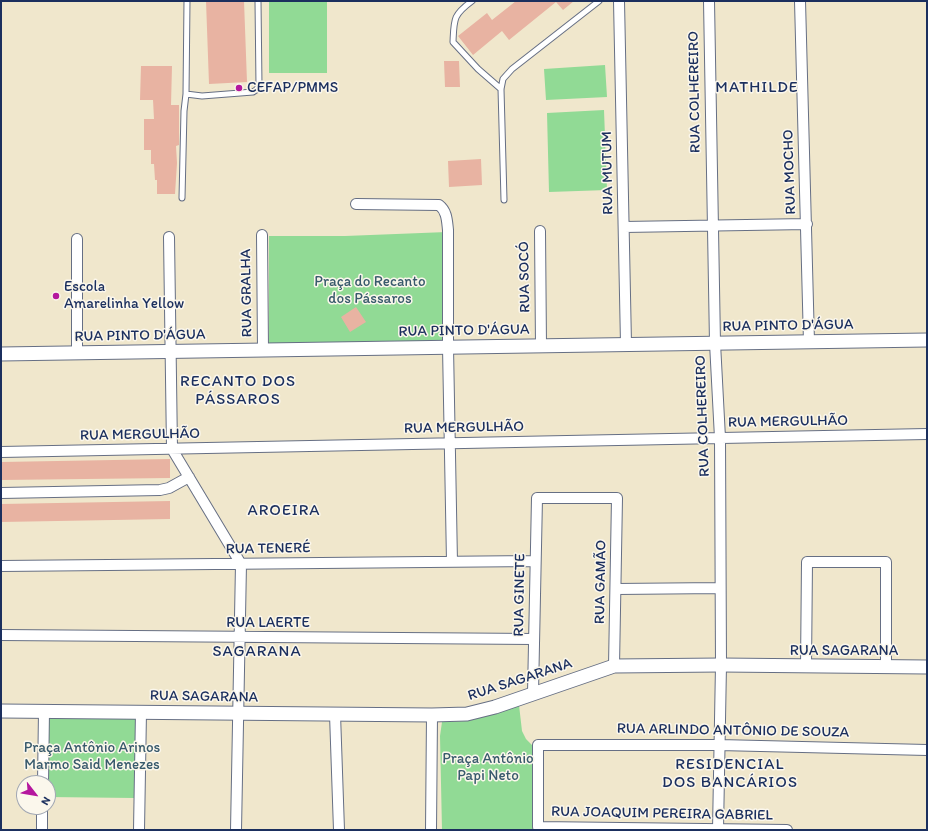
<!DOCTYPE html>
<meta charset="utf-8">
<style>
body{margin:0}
#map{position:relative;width:928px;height:831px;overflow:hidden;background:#f0e7cc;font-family:Itim,sans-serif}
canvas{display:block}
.frame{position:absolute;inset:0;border:2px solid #1b2f5e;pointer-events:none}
.north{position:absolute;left:16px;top:775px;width:40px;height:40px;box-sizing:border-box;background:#fbf7ec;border:1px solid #a1a7b3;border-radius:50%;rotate:121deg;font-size:11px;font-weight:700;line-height:16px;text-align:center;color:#1b2f5e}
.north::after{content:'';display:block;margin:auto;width:14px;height:18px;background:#b5179e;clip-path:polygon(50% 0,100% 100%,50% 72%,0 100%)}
</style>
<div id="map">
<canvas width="928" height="831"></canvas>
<div class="frame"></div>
<div class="north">N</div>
</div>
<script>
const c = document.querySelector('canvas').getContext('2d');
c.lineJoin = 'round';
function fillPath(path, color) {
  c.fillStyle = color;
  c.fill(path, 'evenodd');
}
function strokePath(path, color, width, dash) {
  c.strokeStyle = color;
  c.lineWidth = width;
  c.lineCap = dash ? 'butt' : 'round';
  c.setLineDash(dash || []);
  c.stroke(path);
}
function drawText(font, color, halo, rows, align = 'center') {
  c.font = font + ' Itim,sans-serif';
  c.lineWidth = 3;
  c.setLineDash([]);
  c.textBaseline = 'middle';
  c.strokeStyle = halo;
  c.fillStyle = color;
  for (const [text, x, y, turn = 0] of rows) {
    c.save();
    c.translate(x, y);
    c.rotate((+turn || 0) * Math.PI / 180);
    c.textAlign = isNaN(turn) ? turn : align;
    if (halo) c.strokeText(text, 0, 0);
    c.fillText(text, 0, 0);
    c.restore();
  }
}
fillPath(new Path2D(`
 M 269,1 L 327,1 L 327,73 L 269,73 Z
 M 605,65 L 607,97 L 546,100 L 544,69 Z
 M 604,110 L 607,190 L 549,192 L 547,113 Z
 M 447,232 L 446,346 L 269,345 L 269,236 L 345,236 Z
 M 519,705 L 522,731 L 526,739 L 536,749 L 535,827 L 533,830 L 442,830 L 440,736 L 442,722 L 468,721 L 496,713 Z
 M 49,715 L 136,716 L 134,798 L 48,797 Z`), '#91da95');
fillPath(new Path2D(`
 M 206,1 L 244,1 L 247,82 L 209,84 Z
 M 516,1 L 574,1 L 563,10 L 556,2 L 509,40 L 502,31 L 473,55 L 458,36 L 487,13 L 492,20 Z
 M 444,61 L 459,61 L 460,87 L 445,87 Z
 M 141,66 L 172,66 L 171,105 L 179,105 L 179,145 L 176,146 L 177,163 L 175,194 L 157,194 L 157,180 L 155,180 L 154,164 L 151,164 L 151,150 L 144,150 L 144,119 L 154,119 L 153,100 L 140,100 Z
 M 481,159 L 482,185 L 449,187 L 448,161 Z
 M 356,307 L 366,322 L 350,332 L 341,317 Z
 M 170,459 L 170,478 L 1,480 L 1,462 Z
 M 170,501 L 170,519 L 1,522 L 1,504 Z`), '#e8b3a2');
const service = new Path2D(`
 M 187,1 L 186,94 L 202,96 L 253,92 L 256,90 L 259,86 L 258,1
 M 472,1 C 453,15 454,19 453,42 L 478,69 L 501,89
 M 182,198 L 184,111 L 186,94
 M 504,200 L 501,89 L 503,79 L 512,69 L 599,1`);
const minor = new Path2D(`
 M 619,1 L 626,344
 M 709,1 L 715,343 L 720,438 L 721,665 L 718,830
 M 800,1 L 809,342
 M 356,204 L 439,205 C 447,211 447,221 448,230 L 448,347 L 452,562
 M 624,227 L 807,224
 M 540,231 L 541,346
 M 262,235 L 263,350
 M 169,237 L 172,449 L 241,564 L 236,830
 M 77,353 L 77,239
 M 1,452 L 927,434
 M 1,493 L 160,490 L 169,488 L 189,477
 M 1,566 L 535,561
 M 616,589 L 720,588
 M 1,635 L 534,639
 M 806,667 L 807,562 L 886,562 L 886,667
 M 533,693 L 537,498 L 617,498 L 614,666
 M 335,714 L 339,830
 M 43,783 L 44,711
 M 42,830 L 42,807
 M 139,830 L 141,712
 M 431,830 L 432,715
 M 787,830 L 538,827 L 538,745 L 719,745 L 927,750`);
const tertiary = new Path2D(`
 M 1,354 L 927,340
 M 1,711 L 432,715 L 467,714 L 495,707 L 614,666 L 721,665 L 927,667`);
strokePath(service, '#666f84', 7);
strokePath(minor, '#666f84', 12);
strokePath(tertiary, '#666f84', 15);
strokePath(service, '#fff', 5);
strokePath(minor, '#fff', 10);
strokePath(tertiary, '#fff', 13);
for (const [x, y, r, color] of [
 [239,88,4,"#b5179e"],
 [56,296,4,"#b5179e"]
]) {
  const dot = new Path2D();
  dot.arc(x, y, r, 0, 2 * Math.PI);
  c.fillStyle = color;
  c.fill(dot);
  strokePath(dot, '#fbf7ec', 1.5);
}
drawText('15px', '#1b2f5e', '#fbf7ec', [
 ["CEFAP/PMMS",247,88],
 ["Escola",64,287],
 ["Amarelinha Yellow",64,304]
], 'left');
drawText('15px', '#1b2f5e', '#fbf7ec', [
 ["RUA COLHEREIRO",695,92,-91],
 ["RUA MOCHO",790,172,-92],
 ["RUA MUTUM",608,173,-91],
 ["RUA SOCÓ",525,277,-91],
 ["RUA GRALHA",247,293,-91],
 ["RUA PINTO D'ÁGUA",788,326,-1],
 ["RUA PINTO D'ÁGUA",464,331,-1],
 ["RUA PINTO D'ÁGUA",140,336,-1],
 ["RUA COLHEREIRO",703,416,-92],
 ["RUA MERGULHÃO",788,422,-1],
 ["RUA MERGULHÃO",464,428,-1],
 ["RUA MERGULHÃO",140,435,-1],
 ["RUA TENERÉ",268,549,-1],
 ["RUA GAMÃO",601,582,-89],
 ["RUA GINETE",520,595,-89],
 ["RUA LAERTE",268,623],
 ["RUA SAGARANA",844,651],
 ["RUA SAGARANA",520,680,-18],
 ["RUA SAGARANA",204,697,1],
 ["RUA ARLINDO ANTÔNIO DE SOUZA",733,731,1],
 ["RUA JOAQUIM PEREIRA GABRIEL",662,814,1]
]);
drawText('15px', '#385a6c', '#fbf7ec', [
 ["Praça do Recanto",370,282],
 ["dos Pássaros",370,299],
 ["Praça Antônio Arinos",92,748],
 ["Marmo Said Menezes",92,765],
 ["Praça Antônio",488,759],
 ["Papi Neto",488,776]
]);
c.letterSpacing = '1px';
drawText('16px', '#1b2f5e', '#fbf7ec', [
 ["MATHILDE",757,88],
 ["RECANTO DOS",238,382],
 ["PÁSSAROS",238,400],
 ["AROEIRA",284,511],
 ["SAGARANA",257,652],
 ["RESIDENCIAL",730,765],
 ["DOS BANCÁRIOS",730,783]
]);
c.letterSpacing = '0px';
</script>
